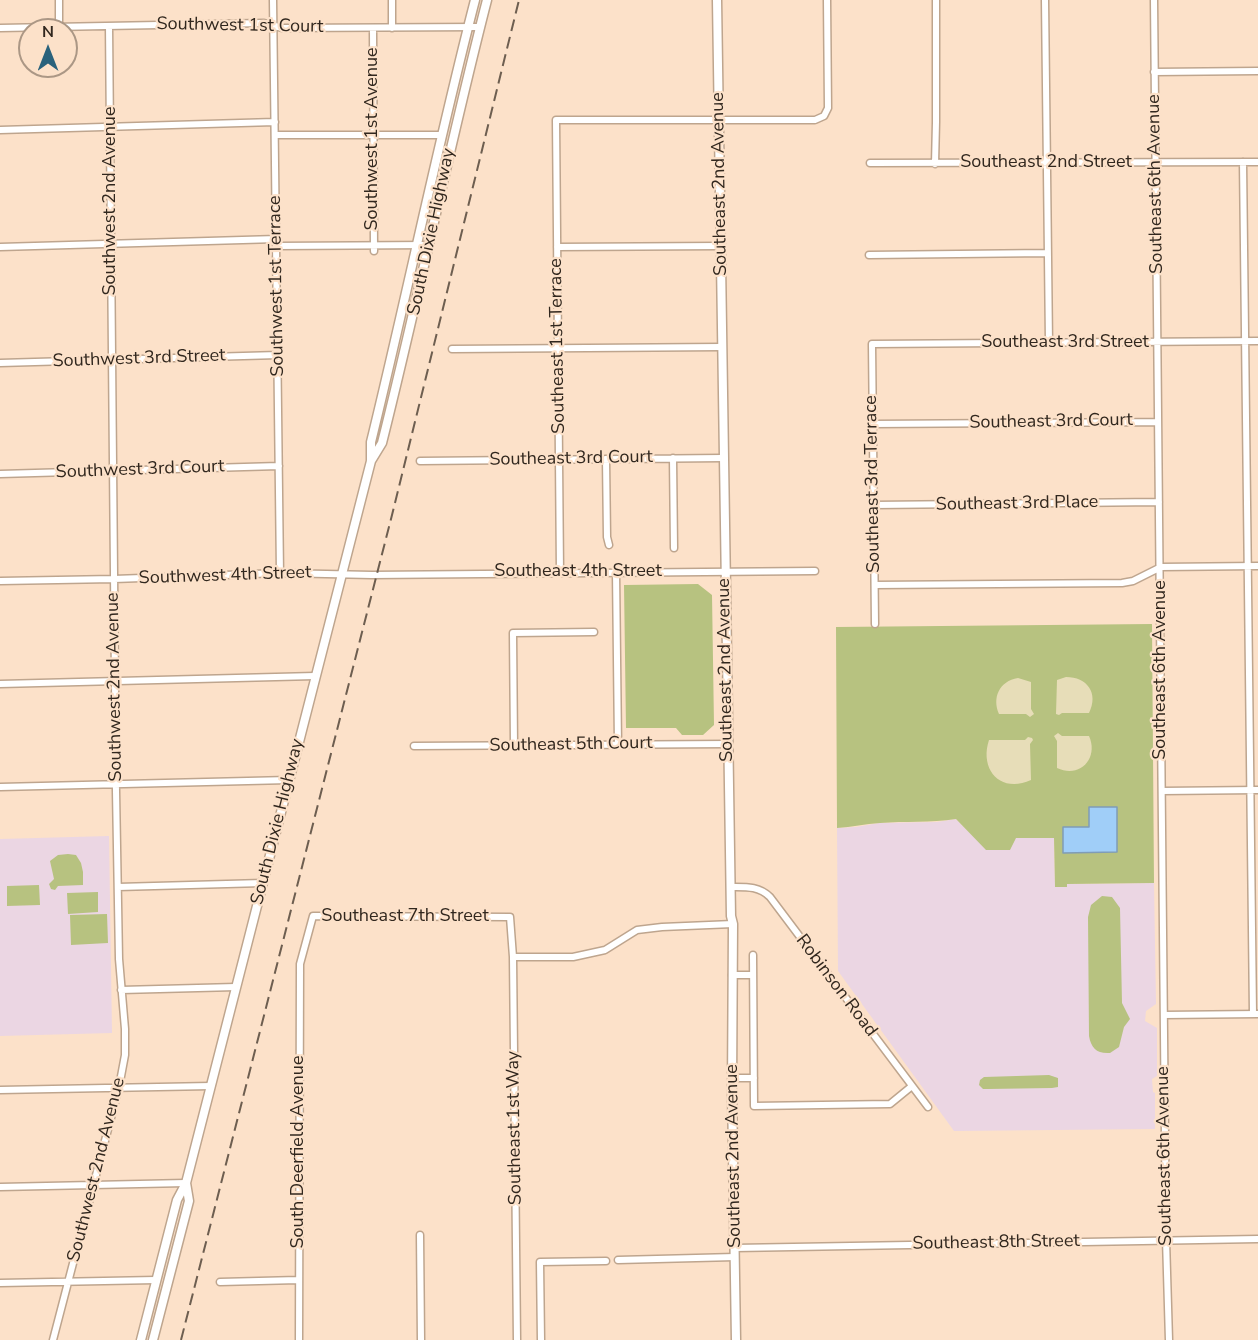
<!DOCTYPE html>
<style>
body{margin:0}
#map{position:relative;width:1258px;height:1340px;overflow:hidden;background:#fce1c9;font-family:"Nunito Sans",sans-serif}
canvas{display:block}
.north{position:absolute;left:18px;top:18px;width:60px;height:60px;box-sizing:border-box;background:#fce1c9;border:2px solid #ab9785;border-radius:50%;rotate:0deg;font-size:16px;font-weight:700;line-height:24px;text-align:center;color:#31271e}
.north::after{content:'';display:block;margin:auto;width:21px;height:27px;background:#2a627c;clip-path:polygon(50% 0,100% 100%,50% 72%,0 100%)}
</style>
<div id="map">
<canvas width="1258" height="1340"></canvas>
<div class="north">N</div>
</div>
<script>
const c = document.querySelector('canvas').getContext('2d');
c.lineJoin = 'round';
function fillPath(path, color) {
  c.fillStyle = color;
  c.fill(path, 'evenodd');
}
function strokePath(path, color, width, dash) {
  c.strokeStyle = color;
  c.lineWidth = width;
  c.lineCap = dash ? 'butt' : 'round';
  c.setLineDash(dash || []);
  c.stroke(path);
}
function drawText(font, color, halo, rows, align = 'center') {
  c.font = font + ' "Nunito Sans",sans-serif';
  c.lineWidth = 4.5;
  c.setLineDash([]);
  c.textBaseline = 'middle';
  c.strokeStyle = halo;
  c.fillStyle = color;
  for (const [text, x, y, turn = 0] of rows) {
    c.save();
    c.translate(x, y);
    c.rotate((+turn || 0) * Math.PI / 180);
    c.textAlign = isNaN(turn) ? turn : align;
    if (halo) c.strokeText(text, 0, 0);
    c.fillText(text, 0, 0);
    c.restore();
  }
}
fillPath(new Path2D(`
 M 956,819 L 987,850 L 1016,838 L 1054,838 L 1055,886 L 1067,886 L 1067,884 L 1154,883 L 1156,1004 L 1146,1011 L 1145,1021 L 1157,1028 L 1157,1076 L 1152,1079 L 1153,1092 L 1155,1093 L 1155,1129 L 954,1131 L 838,971 L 837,828 L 856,827 L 879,823 L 937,822 Z
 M 109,836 L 112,1033 L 0,1036 L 0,839 Z`), '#ebd6e3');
fillPath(new Path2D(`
 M 698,584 L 712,595 L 714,725 L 703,735 L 682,735 L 676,728 L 626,728 L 624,585 Z
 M 1152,624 L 1154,883 L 1067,884 L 1067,887 L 1055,887 L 1054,838 L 1016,838 L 1010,850 L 986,850 L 956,819 C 930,823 905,821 880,823 C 865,824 852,827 837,828 L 836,627 Z
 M 68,854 L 76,855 L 81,863 L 83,872 L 83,885 L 58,886 L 55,890 L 51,889 L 49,884 L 54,879 L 50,861 L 58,855 Z
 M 39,885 L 40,905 L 7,906 L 7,886 Z
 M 98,892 L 98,912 L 68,914 L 67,893 Z
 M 1102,896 L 1112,897 L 1120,908 L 1122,1003 L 1130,1019 L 1124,1027 L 1119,1047 L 1110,1053 C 1097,1054 1091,1048 1089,1036 L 1088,917 L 1091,905 Z
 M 107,914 L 108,943 L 71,945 L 70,915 Z
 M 1049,1075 L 1058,1078 L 1058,1087 L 1052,1088 L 988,1089 L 983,1089 L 979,1085 L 980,1080 L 984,1077 Z`), '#b7c280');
fillPath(new Path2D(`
 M 1066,677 C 1087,677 1099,693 1089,713 L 1062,713 L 1059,715 L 1056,714 L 1057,680 Z
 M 1018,678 L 1031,682 L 1031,709 L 1034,714 L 1030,717 L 1026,714 L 999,714 C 992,698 999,681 1018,678 Z
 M 1058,733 L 1062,736 L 1089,736 C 1099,758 1080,779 1057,768 L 1057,741 L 1054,736 Z
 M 1028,737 L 1032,738 L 1033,740 L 1030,744 L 1031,780 C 1001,794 979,770 989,740 L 1025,740 Z`), '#e7ddb8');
const water = new Path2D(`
 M 1089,807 L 1117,807 L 1117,852 L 1063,853 L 1063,827 L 1089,827 Z`);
fillPath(water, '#a0cef8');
strokePath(water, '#7f9cb7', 1.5);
const street = new Path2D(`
 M 59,0 L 59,29
 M 273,0 L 280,573
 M 392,0 L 392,28
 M 1045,0 L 1049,343
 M 1154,0 L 1166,1239 L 1169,1340
 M 0,28 L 264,23 L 282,28 L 480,27
 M 373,28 L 374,251
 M 1154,72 L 1258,71
 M 0,130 L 275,122
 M 275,135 L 442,135
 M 1243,162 L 1253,1014
 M 870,163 L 1258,162
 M 935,164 L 936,122 L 936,0
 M 277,246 L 430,245
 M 0,247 L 277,239
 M 557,247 L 721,246
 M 869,255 L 1047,253
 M 452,349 L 722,347
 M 0,363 L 278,355
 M 873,424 L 1158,422
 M 673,458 L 674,548
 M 606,459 L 607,537 L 609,545
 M 420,461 L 723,458
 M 0,474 L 279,466
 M 874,505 L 1159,502
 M 560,572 L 556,120 L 815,120 L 824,116 L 828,108 L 827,0
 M 616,572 L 618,745
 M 0,581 L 114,579 L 280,573 L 372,575 L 815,571
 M 875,585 L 1122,583 L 1133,581 L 1161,567 L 1258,566
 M 875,624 L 872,344 L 1258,341
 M 0,684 L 315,676
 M 414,746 L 728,744
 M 514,746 L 513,633 L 594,632
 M 0,787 L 289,780
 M 1162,791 L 1258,790
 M 118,887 L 263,883
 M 731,887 C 746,887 759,886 770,897 L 928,1107
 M 753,955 L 754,1106 L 890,1104 L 912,1086
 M 513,957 L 573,957 L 605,950 L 637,930 L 662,927 L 733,924
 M 732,975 L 753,975
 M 121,990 L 236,987
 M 1164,1015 L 1258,1014
 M 732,1078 L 754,1078
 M 0,1090 L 211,1086
 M 0,1187 L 186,1183
 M 420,1235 L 421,1340
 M 735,1248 L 1258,1239
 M 618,1260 L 735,1257
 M 220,1282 L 298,1280
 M 0,1283 L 156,1280
 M 53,1340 L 119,1087 L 125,1055 L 125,1029 L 119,959 L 116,791 L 109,26
 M 299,1340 L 300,964 L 313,916 L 510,917 L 513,957 L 517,1340
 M 541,1340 L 540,1262 L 606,1261`);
const secondary = new Path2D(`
 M 717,0 L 731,916 L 733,924 L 732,1089 L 736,1340
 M 371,461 L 382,443 C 419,296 449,147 487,0
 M 141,1340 L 177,1200 L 186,1183 L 371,461 L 371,442 C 407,295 437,147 475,0
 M 153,1340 L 189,1201 L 186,1183`);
strokePath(street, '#bea58e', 9);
strokePath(secondary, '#bea58e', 11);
strokePath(street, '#fff', 6);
strokePath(secondary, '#fff', 8);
strokePath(new Path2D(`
 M 181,1340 L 392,515 L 519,0`), '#6d5e50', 2, [12, 6]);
drawText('18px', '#31271e', '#fce1c9', [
 ["Southwest 1st Court",240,26,1],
 ["Southwest 1st Avenue",373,139,-90],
 ["Southeast 2nd Street",1046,163],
 ["Southeast 2nd Avenue",720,184,-91],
 ["Southeast 6th Avenue",1156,184,-91],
 ["Southwest 2nd Avenue",111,201,-90],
 ["South Dixie Highway",432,232,-78],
 ["Southwest 1st Terrace",277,286,-91],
 ["Southeast 3rd Street",1065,343],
 ["Southeast 1st Terrace",558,346,-91],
 ["Southwest 3rd Street",139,359,-2],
 ["Southeast 3rd Court",1051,422,-1],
 ["Southeast 3rd Court",571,459,-1],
 ["Southwest 3rd Court",140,470,-2],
 ["Southeast 3rd Terrace",873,484,-91],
 ["Southeast 3rd Place",1017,504,-1],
 ["Southeast 4th Street",578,572],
 ["Southwest 4th Street",225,576,-2],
 ["Southeast 2nd Avenue",726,670,-91],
 ["Southeast 6th Avenue",1161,670,-90],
 ["Southwest 2nd Avenue",115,687,-91],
 ["Southeast 5th Court",571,745,-1],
 ["South Dixie Highway",278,822,-76],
 ["Southeast 7th Street",405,917],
 ["Robinson Road",836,986,53],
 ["Southeast 1st Way",515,1128,-91],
 ["South Deerfield Avenue",299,1152,-90],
 ["Southeast 2nd Avenue",734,1156,-91],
 ["Southeast 6th Avenue",1165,1156,-91],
 ["Southwest 2nd Avenue",97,1170,-76],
 ["Southeast 8th Street",996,1243,-1]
]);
</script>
